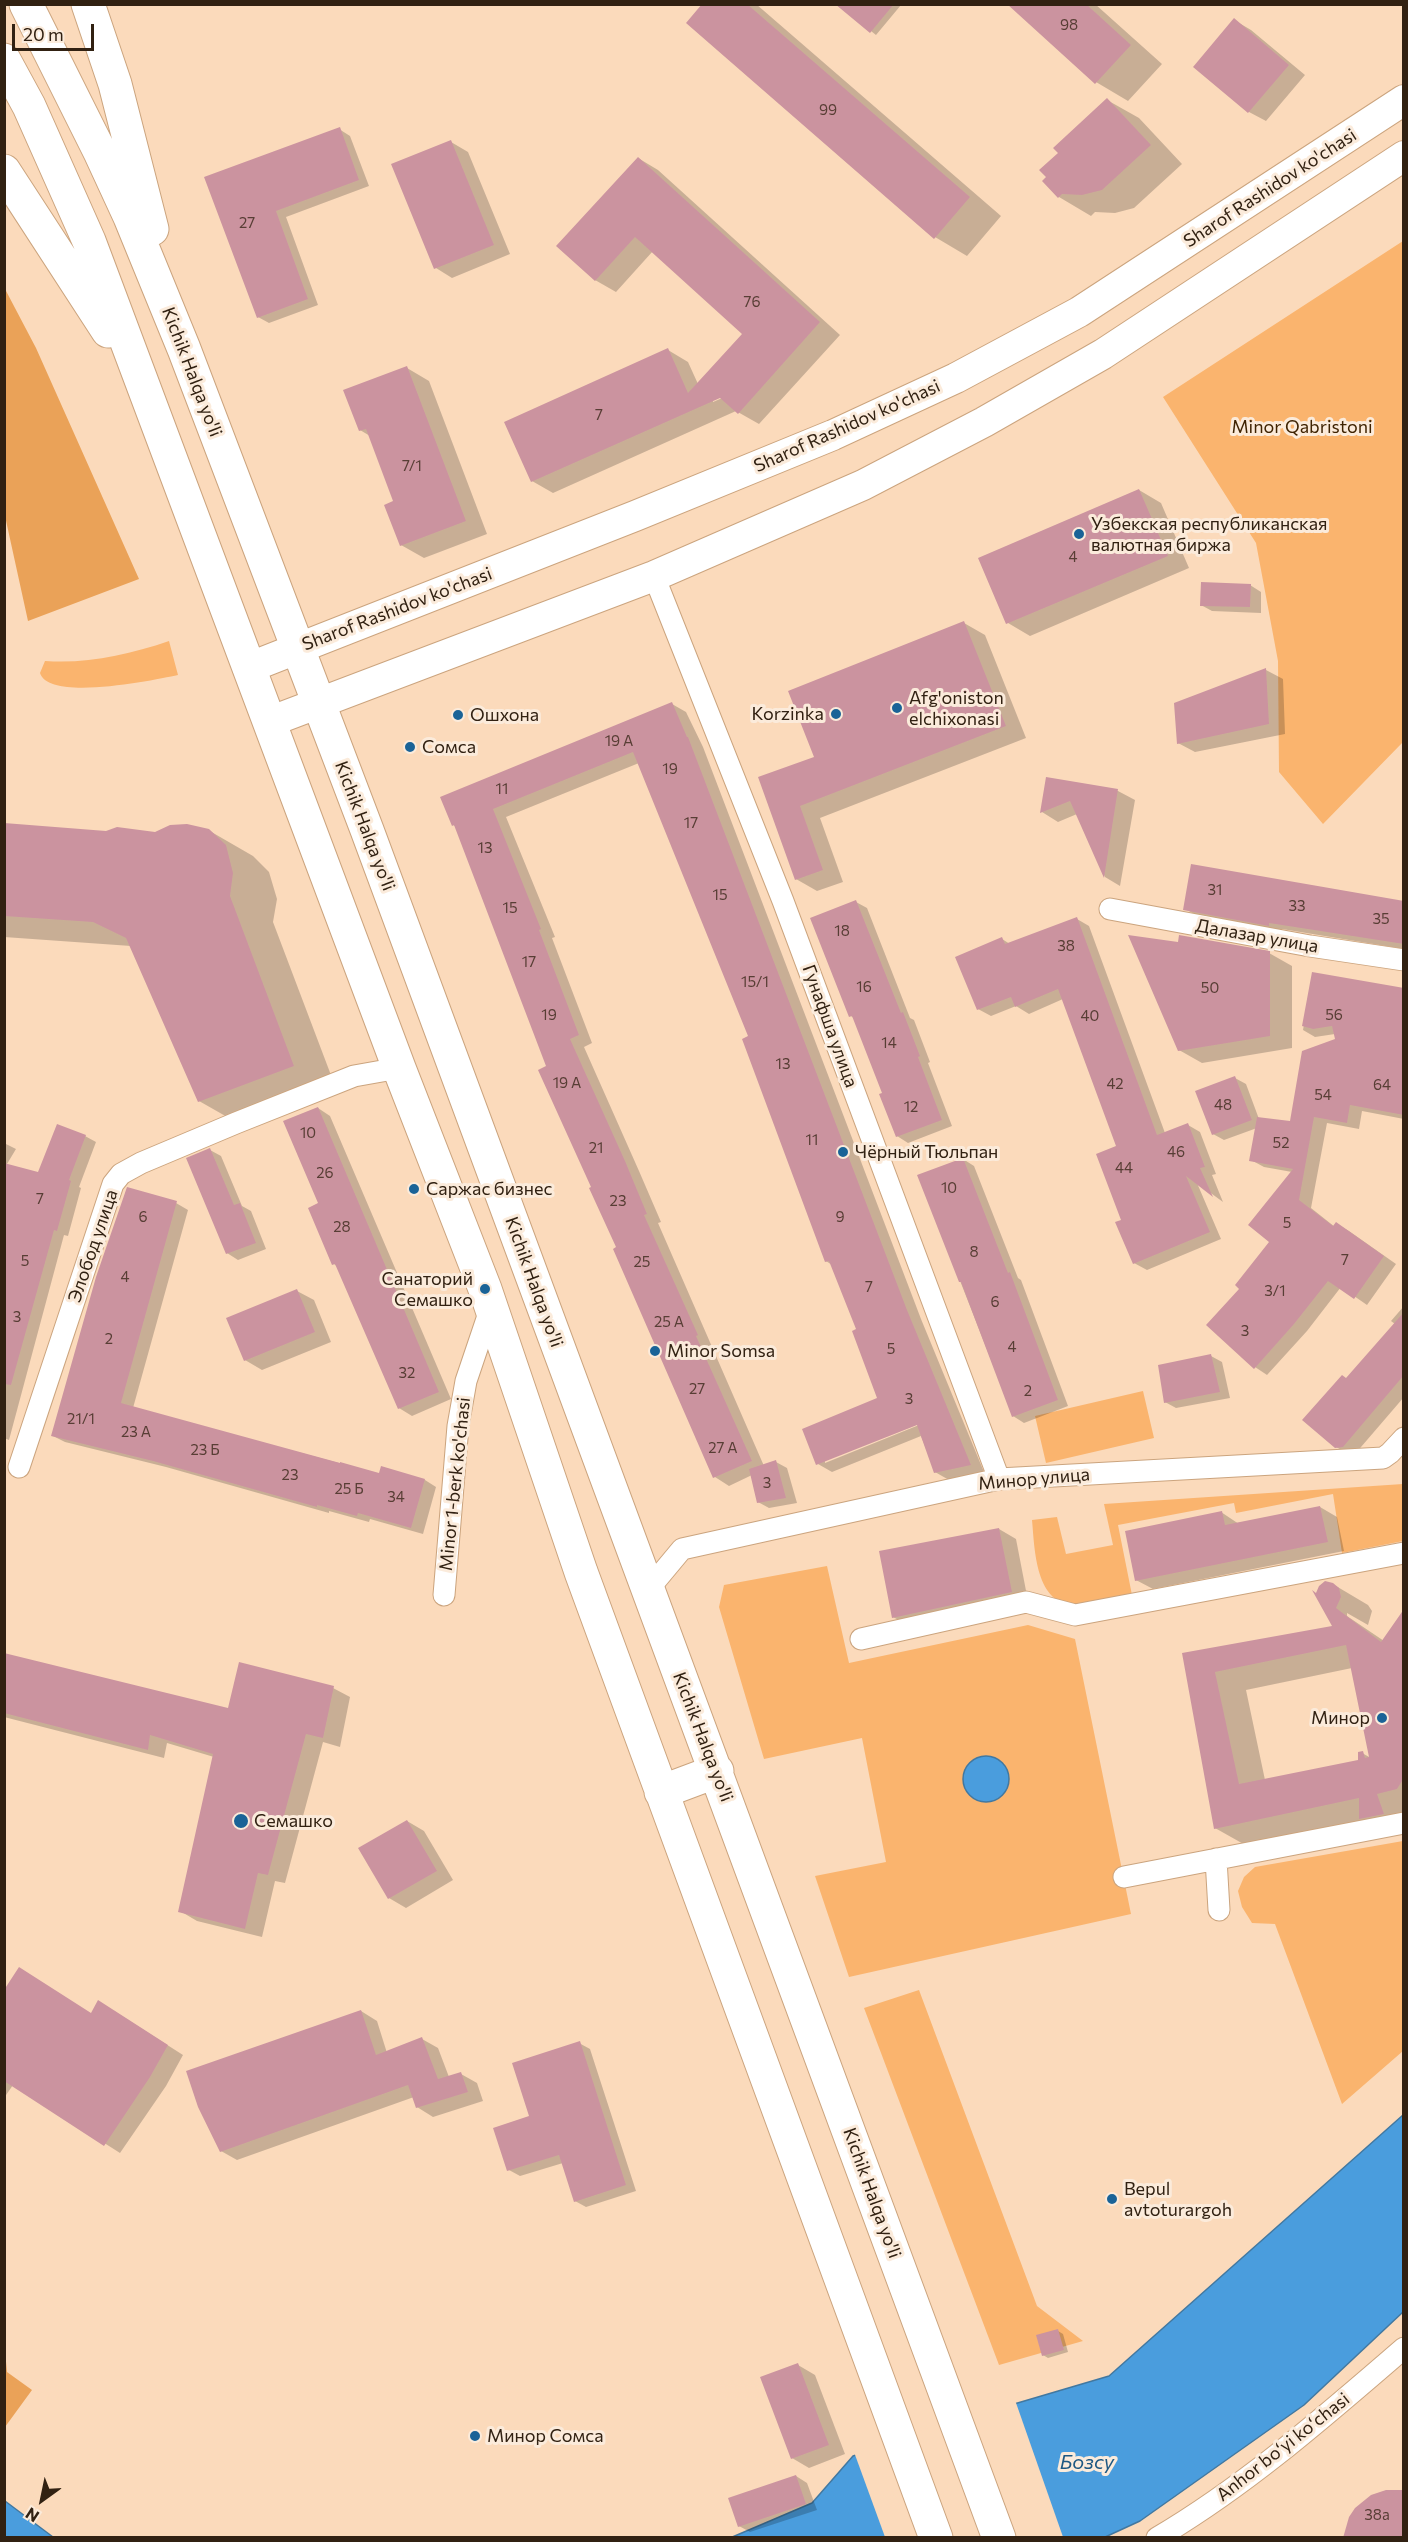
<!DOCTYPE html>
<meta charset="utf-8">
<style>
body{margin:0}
#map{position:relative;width:1408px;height:2542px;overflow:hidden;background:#fbdabb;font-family:Commissioner,sans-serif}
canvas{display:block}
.frame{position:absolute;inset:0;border:6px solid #312112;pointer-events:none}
.north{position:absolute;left:12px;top:2470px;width:60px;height:60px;-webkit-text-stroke:4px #fbebdb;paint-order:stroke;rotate:213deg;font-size:16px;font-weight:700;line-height:24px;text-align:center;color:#312112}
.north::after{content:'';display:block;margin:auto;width:21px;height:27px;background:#312112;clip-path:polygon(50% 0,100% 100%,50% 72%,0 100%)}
.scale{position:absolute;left:12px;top:24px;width:82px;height:27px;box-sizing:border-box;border:3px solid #312112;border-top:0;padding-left:8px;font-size:18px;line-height:21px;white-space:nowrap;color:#312112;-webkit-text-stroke:4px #fbebdb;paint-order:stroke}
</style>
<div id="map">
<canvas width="1408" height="2542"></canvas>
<div class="frame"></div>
<div class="north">N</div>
<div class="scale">20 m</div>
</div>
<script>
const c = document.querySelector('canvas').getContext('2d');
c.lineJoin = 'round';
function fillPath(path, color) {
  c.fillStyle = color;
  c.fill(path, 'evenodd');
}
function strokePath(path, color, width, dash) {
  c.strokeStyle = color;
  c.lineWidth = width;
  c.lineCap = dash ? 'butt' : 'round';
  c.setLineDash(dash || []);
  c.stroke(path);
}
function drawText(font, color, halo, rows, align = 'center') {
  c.font = font + ' Commissioner,sans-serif';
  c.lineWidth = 6;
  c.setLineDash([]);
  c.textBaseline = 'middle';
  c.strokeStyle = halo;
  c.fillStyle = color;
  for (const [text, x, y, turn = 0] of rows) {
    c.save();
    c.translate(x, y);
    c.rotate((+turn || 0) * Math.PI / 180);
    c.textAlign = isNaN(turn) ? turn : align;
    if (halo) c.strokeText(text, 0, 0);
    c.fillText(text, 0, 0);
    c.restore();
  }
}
fillPath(new Path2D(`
 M 1403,241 L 1403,742 L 1323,824 L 1279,772 L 1278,661 L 1256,543 L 1163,397 Z
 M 169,641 L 178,675 C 154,680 49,702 40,673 L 45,661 C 87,664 128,655 169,641 Z
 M 1143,1391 L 1154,1438 L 1046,1463 L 1035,1416 Z
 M 1403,1484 L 1403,1541 L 1342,1553 L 1333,1494 L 1236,1513 L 1234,1503 L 1118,1525 L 1132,1595 C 1116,1598 1099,1603 1082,1605 C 1035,1610 1035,1551 1032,1520 L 1057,1517 L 1066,1554 L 1113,1545 L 1104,1504 Z
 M 827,1566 L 849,1663 L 1028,1625 L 1075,1639 L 1131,1914 L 849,1977 L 815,1876 L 886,1862 L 862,1738 L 764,1759 L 719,1607 L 724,1585 Z
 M 1403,1841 L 1403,2051 L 1342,2104 L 1275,1924 L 1252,1923 L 1242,1907 L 1238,1891 L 1244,1877 L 1255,1867 Z
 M 919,1990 L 1037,2306 L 1083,2341 L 999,2365 L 864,2008 Z`), '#fab46e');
fillPath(new Path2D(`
 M 5,289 L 36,348 L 139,579 L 28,621 L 5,516 Z
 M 5,2351 L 7,2372 L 32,2390 L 5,2427 Z`), '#eaa258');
const water = new Path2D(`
 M963 1779a23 23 0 1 1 46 0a23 23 0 1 1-46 0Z
 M 1403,2115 L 1403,2312 L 1304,2405 L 1140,2521 L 1103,2538 L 730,2538 L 812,2503 L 853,2456 L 1004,2407 L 1109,2376 Z
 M 4,2501 L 5,2501 L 53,2537 L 5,2537 Z`);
fillPath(water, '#4a9ddd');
strokePath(water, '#4278a0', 1.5);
fillPath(new Path2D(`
 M 1015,2400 L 1063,2537 L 885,2537 L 854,2452 Z`), '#fbdabb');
fillPath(new Path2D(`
 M 704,4 L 756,4 L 1001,216 L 967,256 L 935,237 Z
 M 837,4 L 901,5 L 876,35 Z
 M 1009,4 L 1095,4 L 1162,64 L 1128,101 L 1096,82 Z
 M 1234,20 L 1251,30 L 1305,75 L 1266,121 L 1249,112 Z
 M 1107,100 L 1139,118 L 1182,164 L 1134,208 L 1115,213 L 1095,212 L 1091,216 L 1059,197 L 1060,153 Z
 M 339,129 L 350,136 L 369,186 L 286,217 L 318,305 L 269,323 L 258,317 L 206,178 Z
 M 451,142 L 468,152 L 510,254 L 452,278 L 436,268 Z
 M 638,158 L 658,170 L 840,335 L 759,424 L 736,411 L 553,493 L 532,481 L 668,350 L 688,362 L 698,384 L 744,334 L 653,251 L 616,292 L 595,280 ZM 727,396 L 713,402 L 713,399 Z
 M 407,368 L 429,381 L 487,534 L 424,558 L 401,545 L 395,502 L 370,436 L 360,430 Z
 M 1139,490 L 1161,503 L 1189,568 L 1030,636 L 1008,623 L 980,558 Z
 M 1250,585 L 1261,592 L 1261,613 L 1212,611 L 1201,605 Z
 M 964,623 L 985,635 L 1026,738 L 820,818 L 843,882 L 817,891 L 796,879 L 760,778 L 816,758 Z
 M 1266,670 L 1283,679 L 1285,734 L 1195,752 L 1178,743 Z
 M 672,704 L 686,712 L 703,747 L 921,1319 L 984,1472 L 949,1480 L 935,1472 L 921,1436 L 832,1472 L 818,1464 L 879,1399 L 858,1330 L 832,1265 L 826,1261 L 750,1037 L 639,763 L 506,817 L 555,937 L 552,938 L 592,1043 L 584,1047 L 639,1171 L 661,1222 L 658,1223 L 764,1466 L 776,1462 L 787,1468 L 797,1503 L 769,1508 L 758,1502 L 752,1475 L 729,1486 L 715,1477 L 615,1250 L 618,1248 L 593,1188 L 457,827 L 453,825 ZM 923,1421 L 924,1423 L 825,1463 L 825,1460 Z
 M 1047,778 L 1118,791 L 1135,800 L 1120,886 L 1105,877 L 1077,814 L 1058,822 L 1042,812 Z
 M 4,825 L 107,833 L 155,834 L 208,830 L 253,856 L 269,872 L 277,899 L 273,922 L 337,1091 L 243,1126 L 199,1101 L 131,946 L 4,937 Z
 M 856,902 L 867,908 L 910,1018 L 914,1020 L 930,1062 L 928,1063 L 952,1126 L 908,1143 L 897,1136 L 884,1094 L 855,1019 L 851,1016 Z
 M 1404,903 L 1404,949 L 1282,929 L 1282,932 L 1198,916 L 1185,909 Z
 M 1077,919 L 1089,926 L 1165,1133 L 1188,1125 L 1200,1132 L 1216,1174 L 1212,1175 L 1223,1202 L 1197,1183 L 1221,1239 L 1147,1270 L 1134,1263 L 1123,1221 L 1118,1147 L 1063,999 L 1029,1014 L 1016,1006 L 991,1016 L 978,1009 L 1002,939 L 1010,944 Z
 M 1269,953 L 1292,966 L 1292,1048 L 1202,1063 L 1179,1050 Z
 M 1313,973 L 1404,989 L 1404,1119 L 1362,1111 L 1359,1129 L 1327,1123 L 1311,1208 L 1335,1227 L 1337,1224 L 1349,1231 L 1396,1264 L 1367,1305 L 1341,1287 L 1307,1331 L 1267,1375 L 1255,1367 L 1241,1289 L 1271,1241 L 1292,1172 L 1264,1167 L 1251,1160 L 1257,1128 L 1224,1140 L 1213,1134 L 1235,1078 L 1246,1084 L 1259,1119 L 1291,1123 L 1337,1040 L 1335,1034 L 1315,1037 L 1303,1030 Z
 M 318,1108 L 330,1116 L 451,1399 L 412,1416 L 399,1408 L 338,1267 L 334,1264 L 320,1204 Z
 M 85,1136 L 96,1142 L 79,1187 L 81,1188 L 68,1236 L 64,1235 L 9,1440 L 4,1438 L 4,1228 L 39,1174 Z
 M 4,1143 L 16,1149 L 4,1169 Z
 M 210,1150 L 221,1156 L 242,1206 L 251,1211 L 266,1249 L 238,1260 L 227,1253 Z
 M 963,1159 L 974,1166 L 1018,1278 L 1021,1280 L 1068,1406 L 1024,1423 L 1013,1416 L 919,1176 Z
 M 176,1203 L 188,1210 L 133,1408 L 380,1474 L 425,1480 L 436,1487 L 423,1534 L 370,1519 L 369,1522 L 329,1511 L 329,1513 L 166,1467 L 65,1442 L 53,1436 Z
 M 297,1291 L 314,1300 L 331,1342 L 262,1370 L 245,1360 Z
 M 1404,1306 L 1404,1397 L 1355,1454 L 1349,1454 L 1336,1447 L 1347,1379 L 1395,1324 L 1391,1321 Z
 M 1211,1356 L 1222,1362 L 1230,1398 L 1176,1408 L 1165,1402 Z
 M 1320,1507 L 1337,1517 L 1344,1551 L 1153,1589 L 1136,1580 L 1221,1512 L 1239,1524 Z
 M 999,1529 L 1016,1539 L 1028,1601 L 910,1626 L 893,1617 Z
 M 1336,1586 L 1368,1605 L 1372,1611 L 1368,1625 L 1347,1613 L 1347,1616 L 1384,1641 L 1404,1611 L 1404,1834 L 1392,1836 L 1365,1821 L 1247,1846 L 1215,1828 L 1184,1654 L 1334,1627 ZM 1352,1668 L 1371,1758 L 1362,1753 L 1360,1761 L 1265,1780 L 1246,1690 Z
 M 4,1656 L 229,1709 L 333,1688 L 350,1697 L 340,1747 L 323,1742 L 285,1883 L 275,1881 L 262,1937 L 197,1921 L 180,1911 L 214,1757 L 167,1743 L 164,1758 L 4,1717 Z
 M 407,1821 L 424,1831 L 453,1880 L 406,1908 L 389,1898 Z
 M 4,1993 L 92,2014 L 114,2011 L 183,2055 L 166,2086 L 120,2153 L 13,2085 L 4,2098 Z
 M 361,2011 L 377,2021 L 387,2053 L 422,2039 L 438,2048 L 449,2077 L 461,2074 L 477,2083 L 483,2101 L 433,2117 L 417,2107 L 414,2097 L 237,2160 L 221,2151 Z
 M 579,2043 L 590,2049 L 636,2191 L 586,2207 L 575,2201 L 563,2163 L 520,2176 L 509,2170 L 531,2117 Z
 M 1058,2331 L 1063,2334 L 1068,2352 L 1048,2358 L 1043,2355 Z
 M 798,2365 L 815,2375 L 845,2454 L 809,2468 L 792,2458 Z
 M 796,2476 L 807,2483 L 817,2510 L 750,2532 L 739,2526 Z`), '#0003');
fillPath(new Path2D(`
 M 702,4 L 747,4 L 970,197 L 934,239 L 686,23 Z
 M 835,4 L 894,4 L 870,33 Z
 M 1007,4 L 1086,4 L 1131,45 L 1095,84 Z
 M 1234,18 L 1289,65 L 1248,113 L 1193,67 Z
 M 1107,98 L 1151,145 L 1102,190 L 1082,195 L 1062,194 L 1058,198 L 1042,181 L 1046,177 L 1039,170 L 1058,153 L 1053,148 Z
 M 340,127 L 359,180 L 276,211 L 308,299 L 257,318 L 204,177 Z
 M 451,140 L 494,245 L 434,269 L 391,164 Z
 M 638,157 L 820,322 L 738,414 L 720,398 L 531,482 L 504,422 L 668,348 L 688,393 L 742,334 L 635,237 L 595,281 L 556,246 Z
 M 407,366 L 466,521 L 400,546 L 384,505 L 393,501 L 366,429 L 359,431 L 343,390 Z
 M 1139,489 L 1168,556 L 1006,624 L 978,558 Z
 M 1201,582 L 1251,584 L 1250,607 L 1200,606 Z
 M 964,621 L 1006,726 L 800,806 L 823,870 L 795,880 L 758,777 L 814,757 L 788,691 Z
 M 1266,668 L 1269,724 L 1177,744 L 1174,703 Z
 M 672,702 L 687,737 L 688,737 L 907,1310 L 971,1465 L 934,1473 L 917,1425 L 816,1465 L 802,1429 L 877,1398 L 852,1331 L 856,1329 L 829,1261 L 825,1262 L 742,1039 L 748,1036 L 633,752 L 493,809 L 541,929 L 539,930 L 579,1035 L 570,1039 L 625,1161 L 647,1214 L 644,1215 L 698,1335 L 696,1336 L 752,1461 L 713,1478 L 613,1249 L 616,1247 L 589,1188 L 591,1187 L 538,1070 L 546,1066 L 454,825 L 452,826 L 440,797 Z
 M 1046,777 L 1118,789 L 1104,878 L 1070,801 L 1040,813 Z
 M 4,823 L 106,831 L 117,827 L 155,832 L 170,825 L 187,824 L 209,829 L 226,845 L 233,873 L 230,896 L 294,1066 L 198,1102 L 126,938 L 93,922 L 4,916 Z
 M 1191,864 L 1404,901 L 1404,944 L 1269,923 L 1269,926 L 1183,910 Z
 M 856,900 L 901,1013 L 903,1012 L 920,1056 L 918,1057 L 942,1120 L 896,1137 L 879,1094 L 882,1093 L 852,1016 L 849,1017 L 810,918 Z
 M 1077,917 L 1157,1135 L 1188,1123 L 1205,1167 L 1200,1168 L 1213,1197 L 1186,1176 L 1210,1232 L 1133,1264 L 1115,1222 L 1121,1220 L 1096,1154 L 1116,1146 L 1058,989 L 1015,1007 L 1011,997 L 977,1010 L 955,957 L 1002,937 L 1005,944 Z
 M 1128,935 L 1178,942 L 1179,935 L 1270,951 L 1270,1036 L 1178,1051 Z
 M 1312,972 L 1404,988 L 1404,1115 L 1350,1105 L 1347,1123 L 1314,1117 L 1299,1200 L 1333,1226 L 1336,1222 L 1384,1256 L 1354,1299 L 1328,1281 L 1294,1324 L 1254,1369 L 1206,1325 L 1239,1289 L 1235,1285 L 1269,1242 L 1248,1225 L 1293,1169 L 1249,1161 L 1257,1117 L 1290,1121 L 1302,1051 L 1335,1039 L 1332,1026 L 1313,1029 L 1302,1026 Z
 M 1235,1076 L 1252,1120 L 1212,1135 L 1195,1091 Z
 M 318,1107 L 439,1392 L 398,1409 L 335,1264 L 332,1265 L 308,1208 L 318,1203 L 283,1121 Z
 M 57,1124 L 86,1135 L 69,1180 L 71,1181 L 57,1231 L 54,1230 L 11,1385 L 4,1384 L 4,1163 L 38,1172 Z
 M 210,1148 L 234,1205 L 240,1203 L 256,1243 L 226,1254 L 186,1158 Z
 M 963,1158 L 1008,1273 L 1010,1272 L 1058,1400 L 1012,1417 L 961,1282 L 959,1282 L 917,1175 Z
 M 127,1187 L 177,1201 L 121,1403 L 340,1463 L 340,1462 L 379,1473 L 381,1466 L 425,1479 L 411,1528 L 358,1513 L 357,1516 L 317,1505 L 317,1507 L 153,1461 L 51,1436 L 96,1277 Z
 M 297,1289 L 315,1332 L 244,1361 L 226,1318 Z
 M 1404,1312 L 1404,1375 L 1343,1447 L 1335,1448 L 1302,1420 L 1342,1375 L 1346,1378 Z
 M 1211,1354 L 1220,1392 L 1164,1403 L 1158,1365 Z
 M 776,1460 L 786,1498 L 757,1503 L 749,1469 Z
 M 1320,1506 L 1328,1542 L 1135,1581 L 1125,1531 L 1222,1511 L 1225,1525 Z
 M 999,1528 L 1012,1592 L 892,1618 L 879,1551 Z
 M 1325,1581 L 1333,1583 L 1339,1588 L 1341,1597 L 1336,1608 L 1381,1642 L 1404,1609 L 1404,1778 L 1397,1789 L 1377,1794 L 1384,1814 L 1359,1819 L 1359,1798 L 1214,1829 L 1182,1653 L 1332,1626 L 1312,1590 L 1316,1593 L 1319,1586 ZM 1346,1645 L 1369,1757 L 1365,1758 L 1363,1751 L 1358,1752 L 1358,1760 L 1239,1784 L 1215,1672 Z
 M 4,1653 L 228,1708 L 239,1662 L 334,1686 L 323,1738 L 306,1734 L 268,1875 L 258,1873 L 245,1929 L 178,1912 L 213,1754 L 150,1735 L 148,1750 L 4,1713 Z
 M 407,1820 L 437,1871 L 388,1899 L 358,1848 Z
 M 19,1967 L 91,2013 L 98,2000 L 168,2045 L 150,2077 L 104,2146 L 4,2081 L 4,1990 Z
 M 361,2010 L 376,2055 L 422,2037 L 438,2079 L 461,2072 L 468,2092 L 416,2108 L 408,2085 L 220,2152 L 198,2107 L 186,2071 Z
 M 580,2041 L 626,2185 L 574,2202 L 559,2155 L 507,2171 L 493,2128 L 529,2116 L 512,2063 Z
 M 1058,2329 L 1064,2350 L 1042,2356 L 1036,2335 Z
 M 798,2363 L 829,2445 L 791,2459 L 760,2377 Z
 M 796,2475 L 806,2504 L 738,2527 L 728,2498 Z
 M 1386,2490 L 1404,2490 L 1404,2538 L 1343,2538 L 1349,2517 L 1355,2508 L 1371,2495 Z`), '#cb939f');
const street = new Path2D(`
 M 654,576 L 783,901 L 999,1479
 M 1110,909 L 1310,946 L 1404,960
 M 19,1467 L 113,1184 L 121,1174 L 141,1163 L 236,1123 L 354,1076 L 399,1068
 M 647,1591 L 682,1549 L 999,1479 L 1383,1458 L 1390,1453 L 1404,1438
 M 444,1595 L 458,1426 L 466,1381 L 491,1307
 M 861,1639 L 1026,1602 L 1075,1615 L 1404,1553
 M 1216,1859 L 1219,1910
 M 1124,1877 L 1404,1823
 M 1157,2538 C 1247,2485 1325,2416 1404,2348`);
const secondary = new Path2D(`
 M 248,668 L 635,516 L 833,435 L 956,378 L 1079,312 L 1404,100
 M 269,722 L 654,576 L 863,485 L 984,422 L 1103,354 L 1404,156`);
const highway = new Path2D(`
 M 26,4 L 100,152 L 130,217 L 184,349 L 367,830 L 999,2538
 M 88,4 L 115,84 L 152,229
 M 4,60 L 29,106 L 89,241 L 399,1068 L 485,1289 L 581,1572 L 936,2538
 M 4,171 L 108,331
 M 661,1792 L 717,1771`);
strokePath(street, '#cba47e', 23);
strokePath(secondary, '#cba47e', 32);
strokePath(highway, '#cba47e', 35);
strokePath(street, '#fff', 21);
strokePath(secondary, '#fff', 30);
strokePath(highway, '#fff', 33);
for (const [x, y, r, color] of [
 [1079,534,6,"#1a6397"],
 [897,708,6,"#1a6397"],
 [836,714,6,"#1a6397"],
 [458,715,6,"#1a6397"],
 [410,747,6,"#1a6397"],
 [843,1152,6,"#1a6397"],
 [414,1189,6,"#1a6397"],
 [485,1289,6,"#1a6397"],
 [655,1351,6,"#1a6397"],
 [1382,1718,6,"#1a6397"],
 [241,1821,8,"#1a6397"],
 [1112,2199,6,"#1a6397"],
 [475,2436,6,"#1a6397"]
]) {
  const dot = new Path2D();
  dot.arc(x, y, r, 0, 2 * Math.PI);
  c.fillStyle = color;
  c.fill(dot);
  strokePath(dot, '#fbebdb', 2);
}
drawText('15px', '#583e35', null, [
 ["98",1069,25],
 ["99",828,110],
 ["27",247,223],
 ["76",752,302],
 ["7",599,415],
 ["7/1",412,466],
 ["4",1073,557],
 ["19 А",619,741],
 ["19",670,769],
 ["11",502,789],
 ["17",691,823],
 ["13",485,848],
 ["31",1215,890],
 ["15",720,895],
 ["33",1297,906],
 ["15",510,908],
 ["35",1381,919],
 ["18",842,931],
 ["38",1066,946],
 ["17",529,962],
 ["15/1",755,982],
 ["16",864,987],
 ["50",1210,988],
 ["19",549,1015],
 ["56",1334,1015],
 ["40",1090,1016],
 ["14",889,1043],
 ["13",783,1064],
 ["19 А",567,1083],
 ["42",1115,1084],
 ["64",1382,1085],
 ["54",1323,1095],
 ["48",1223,1105],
 ["12",911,1107],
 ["10",308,1133],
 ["11",812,1140],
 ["52",1281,1143],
 ["21",596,1148],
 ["46",1176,1152],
 ["44",1124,1168],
 ["26",325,1173],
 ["10",949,1188],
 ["7",40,1199],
 ["23",618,1201],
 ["6",143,1217],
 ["9",840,1217],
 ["5",1287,1223],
 ["28",342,1227],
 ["8",974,1252],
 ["7",1345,1260],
 ["5",25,1261],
 ["25",642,1262],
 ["4",125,1277],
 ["7",869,1287],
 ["3/1",1275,1291],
 ["6",995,1302],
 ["3",17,1317],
 ["25 А",669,1322],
 ["3",1245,1331],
 ["2",109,1339],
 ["4",1012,1347],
 ["5",891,1349],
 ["32",407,1373],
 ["27",697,1389],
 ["2",1028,1391],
 ["3",909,1399],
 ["21/1",81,1419],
 ["23 А",136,1432],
 ["27 А",723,1448],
 ["23 Б",205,1450],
 ["23",290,1475],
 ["3",767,1483],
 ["25 Б",349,1489],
 ["34",396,1497],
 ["38a",1377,2515]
]);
drawText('18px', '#312112', '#fbebdb', [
 ["Sharof Rashidov ko'chasi",1270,188,-33],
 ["Kichik Halqa yo'li",192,372,69],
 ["Sharof Rashidov ko'chasi",847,426,-24],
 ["Sharof Rashidov ko'chasi",397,609,-21],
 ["Kichik Halqa yo'li",365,826,69],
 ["Далазар улица",1257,936,10],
 ["Гунафша улица",830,1026,70],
 ["Элобод улица",93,1246,-71],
 ["Kichik Halqa yo'li",534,1282,70],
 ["Минор улица",1034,1479,-5],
 ["Minor 1-berk ko'chasi",455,1484,-84],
 ["Kichik Halqa yo'li",703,1737,69],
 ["Kichik Halqa yo'li",872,2193,70],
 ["Anhor boʻyi koʻchasi",1283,2447,-38]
]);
drawText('18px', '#3f2302', '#fbebdb', [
 ["Minor Qabristoni",1302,427]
]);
drawText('18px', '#312112', '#fbebdb', [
 ["Узбекская республиканская",1091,524],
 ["валютная биржа",1091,545],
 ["Afg'oniston",909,698],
 ["elchixonasi",909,719],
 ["Korzinka",824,714,"right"],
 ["Ошхона",470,715],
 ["Сомса",422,747],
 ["Чёрный Тюльпан",855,1152],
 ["Саржас бизнес",426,1189],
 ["Санаторий",473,1279,"right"],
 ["Семашко",473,1300,"right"],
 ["Minor Somsa",667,1351],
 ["Минор",1370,1718,"right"],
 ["Семашко",254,1821],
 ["Bepul",1124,2189],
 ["avtoturargoh",1124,2210],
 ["Минор Сомса",487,2436]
], 'left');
drawText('italic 20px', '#1d5883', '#fbebdb', [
 ["Бозсу",1087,2462]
]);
</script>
